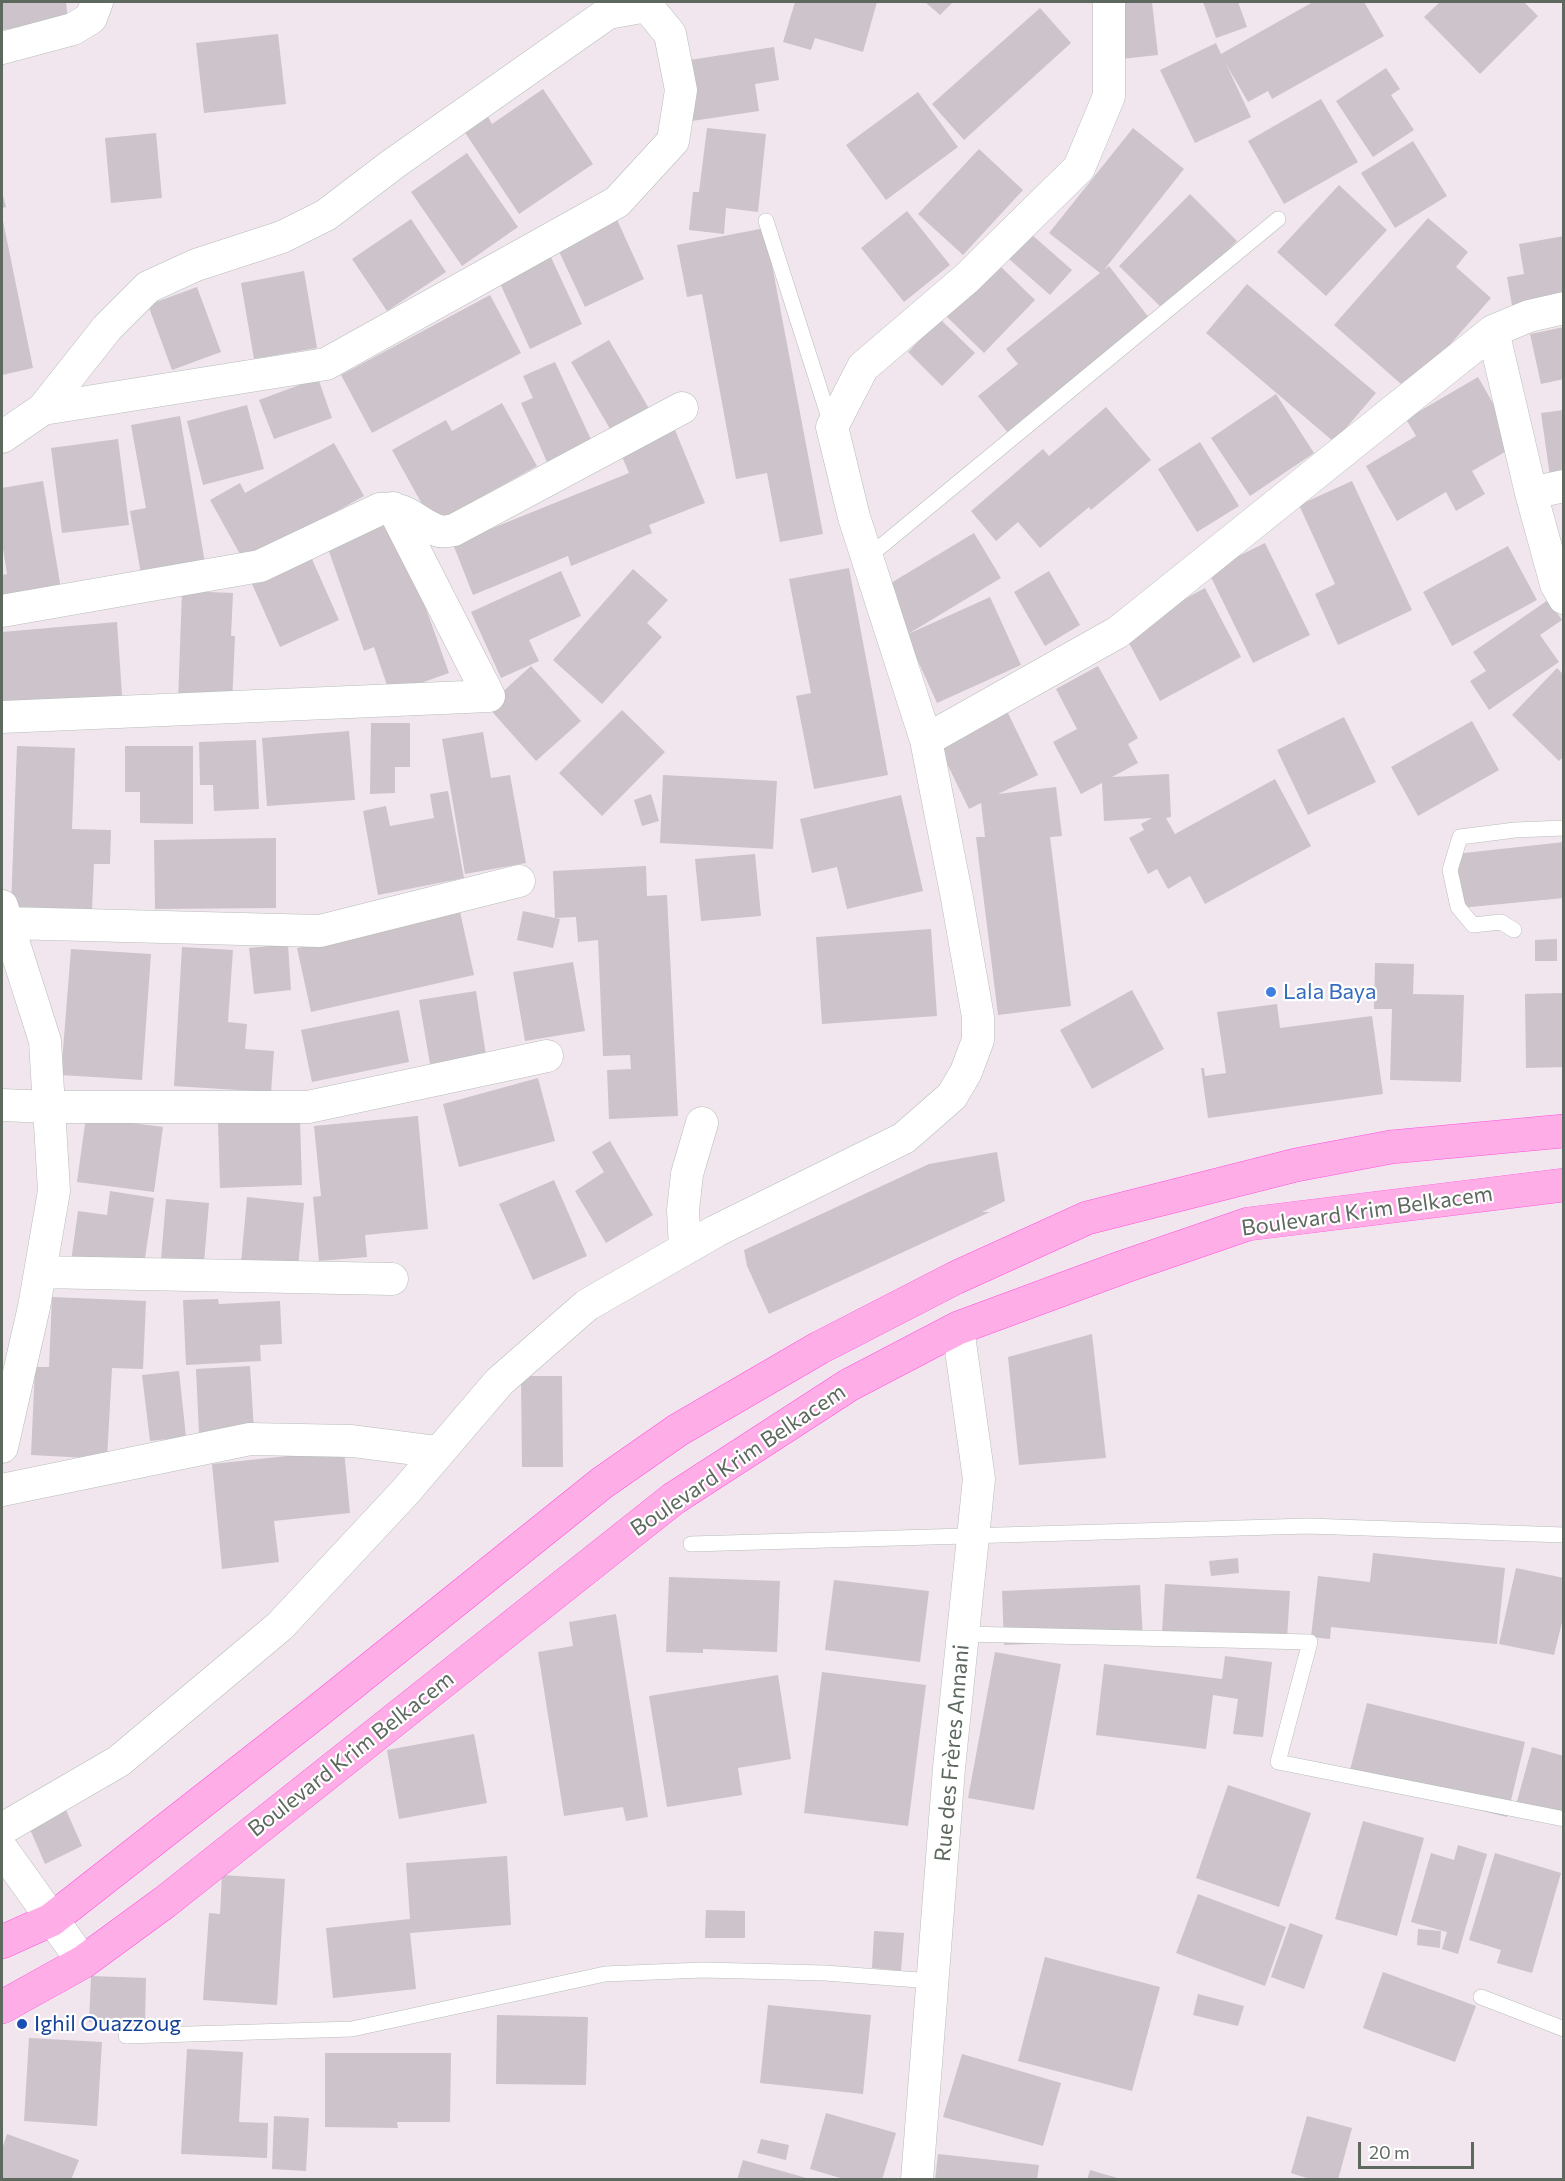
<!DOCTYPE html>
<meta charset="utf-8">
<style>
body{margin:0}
#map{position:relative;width:1565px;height:2181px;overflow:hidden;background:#f1e6ee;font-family:Commissioner,sans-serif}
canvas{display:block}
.frame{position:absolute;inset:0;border:3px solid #5d685e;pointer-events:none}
.scale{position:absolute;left:1358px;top:2142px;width:116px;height:27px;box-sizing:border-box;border:3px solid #5d685e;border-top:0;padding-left:8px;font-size:18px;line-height:21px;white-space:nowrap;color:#5d685e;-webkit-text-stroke:4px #fff;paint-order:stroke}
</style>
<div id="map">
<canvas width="1565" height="2181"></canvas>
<div class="frame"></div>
<div class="scale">20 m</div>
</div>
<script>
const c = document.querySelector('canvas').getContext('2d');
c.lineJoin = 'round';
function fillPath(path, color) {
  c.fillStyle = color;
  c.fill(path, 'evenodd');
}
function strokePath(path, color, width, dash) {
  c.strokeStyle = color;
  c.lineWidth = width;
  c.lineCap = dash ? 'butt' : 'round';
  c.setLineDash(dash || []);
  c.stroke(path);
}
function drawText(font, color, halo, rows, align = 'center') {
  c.font = font + ' Commissioner,sans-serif';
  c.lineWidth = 4.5;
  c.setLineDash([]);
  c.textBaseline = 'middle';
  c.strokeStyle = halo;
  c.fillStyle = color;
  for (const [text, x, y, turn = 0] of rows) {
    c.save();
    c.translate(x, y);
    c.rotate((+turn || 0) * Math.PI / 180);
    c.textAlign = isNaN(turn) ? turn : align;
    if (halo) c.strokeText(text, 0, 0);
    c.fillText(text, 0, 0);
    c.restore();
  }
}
fillPath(new Path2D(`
 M 2,2 L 66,2 L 68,21 L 2,30 Z
 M 795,2 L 877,2 L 863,52 L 815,38 L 811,50 L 783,42 Z
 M 925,2 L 953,2 L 940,15 Z
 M 1105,2 L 1152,2 L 1158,55 L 1112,60 Z
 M 1203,2 L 1238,2 L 1247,27 L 1216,38 Z
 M 1313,2 L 1364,2 L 1384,36 L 1272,99 L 1268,91 L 1248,102 L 1226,64 L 1251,117 L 1195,143 L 1160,70 L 1216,43 L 1221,54 Z
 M 1440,2 L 1524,2 L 1538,16 L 1480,74 L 1424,17 Z
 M 1040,8 L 1071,43 L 964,140 L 932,104 Z
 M 278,34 L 286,104 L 204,113 L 196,43 Z
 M 774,47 L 779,80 L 755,84 L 759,111 L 692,121 L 683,61 Z
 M 1386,68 L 1400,89 L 1391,95 L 1414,130 L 1373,157 L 1336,101 Z
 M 543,89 L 593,164 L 519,214 L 462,128 L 486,113 L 492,124 Z
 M 918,92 L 958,147 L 886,200 L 846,145 Z
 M 1321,99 L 1358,162 L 1284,204 L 1248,141 Z
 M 707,128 L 766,134 L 758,212 L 726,208 L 724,234 L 689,230 L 693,192 L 699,192 Z
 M 1133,128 L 1184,169 L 1104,270 L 1109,266 L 1150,319 L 1008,433 L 978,396 L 1018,364 L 1006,349 L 1100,273 L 1049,233 Z
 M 156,133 L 162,198 L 111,203 L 105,138 Z
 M 1413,141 L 1447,196 L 1395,228 L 1361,173 Z
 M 979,149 L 1023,190 L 963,255 L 918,214 Z
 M 467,153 L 518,227 L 462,266 L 411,192 Z
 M 1339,185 L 1387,230 L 1326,296 L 1277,252 Z
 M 2,192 L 6,207 L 2,208 Z
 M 1190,194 L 1237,241 L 1167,313 L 1119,266 Z
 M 907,211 L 950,265 L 904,302 L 861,248 Z
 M 614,213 L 644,279 L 585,307 L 554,241 Z
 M 1428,218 L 1468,252 L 1456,267 L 1491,298 L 1409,391 L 1334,325 Z
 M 411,219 L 446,272 L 387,311 L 352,259 Z
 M 3,221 L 33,368 L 2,375 L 2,222 Z
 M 765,228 L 823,534 L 780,542 L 767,473 L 736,479 L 702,294 L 687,297 L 677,245 Z
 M 1031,234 L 1072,270 L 1050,295 L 1009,259 Z
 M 1564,236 L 1564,301 L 1513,311 L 1507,277 L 1524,274 L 1519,244 Z
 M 550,255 L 582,324 L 530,349 L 498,279 Z
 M 997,263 L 1035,300 L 984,353 L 946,316 Z
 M 304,271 L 317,348 L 254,359 L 241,283 Z
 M 1247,284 L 1376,393 L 1334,442 L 1206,333 Z
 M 197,287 L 221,352 L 172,370 L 148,305 Z
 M 490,295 L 521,353 L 372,433 L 341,375 Z
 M 940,319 L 975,353 L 942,386 L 908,352 Z
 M 1564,327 L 1564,379 L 1541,384 L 1530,334 Z
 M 609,340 L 651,412 L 613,434 L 571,362 Z
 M 555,362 L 595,448 L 550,469 L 521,403 L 533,398 L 523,376 Z
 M 1478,377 L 1517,445 L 1472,471 L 1485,494 L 1456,511 L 1446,492 L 1397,521 L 1366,466 L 1416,436 L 1406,419 Z
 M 318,378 L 332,418 L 274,439 L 259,400 Z
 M 1276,394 L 1314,453 L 1250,496 L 1211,438 Z
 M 502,403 L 537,466 L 433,524 L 392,450 L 446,420 L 452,431 Z
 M 247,405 L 264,469 L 203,485 L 187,421 Z
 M 1106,407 L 1151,460 L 1091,510 L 1089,507 L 1040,548 L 1018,522 L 996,541 L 971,511 L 1043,449 L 1049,456 Z
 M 1564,410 L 1564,476 L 1550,477 L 1541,413 Z
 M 180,416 L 205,563 L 141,574 L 130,511 L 146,508 L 131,425 Z
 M 673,425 L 705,503 L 649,525 L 652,533 L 571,566 L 568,556 L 473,595 L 453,544 L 629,473 L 618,447 Z
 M 118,439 L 129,525 L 62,533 L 51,448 Z
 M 1200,442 L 1239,506 L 1197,532 L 1158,469 Z
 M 334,443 L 364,496 L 245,563 L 210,500 L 240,483 L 245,493 Z
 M 43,481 L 61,589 L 2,599 L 2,575 L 7,574 L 2,542 L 2,488 Z
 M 1352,481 L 1412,610 L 1338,645 L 1315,594 L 1335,584 L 1299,505 Z
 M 394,519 L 449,673 L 390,694 L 374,647 L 364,651 L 326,543 Z
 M 974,533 L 1001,578 L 908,634 L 881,589 Z
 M 1265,543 L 1310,635 L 1253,663 L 1208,571 Z
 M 1508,546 L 1537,600 L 1452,646 L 1423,592 Z
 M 311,557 L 339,620 L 280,647 L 252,584 Z
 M 849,568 L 888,775 L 814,789 L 796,696 L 811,693 L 789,579 Z
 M 633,569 L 668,600 L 647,623 L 662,637 L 602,704 L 553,660 Z
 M 561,571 L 581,616 L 529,640 L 539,661 L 501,678 L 471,612 Z
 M 1049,571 L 1080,625 L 1045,646 L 1014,592 Z
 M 1205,588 L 1241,657 L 1160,701 L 1123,632 Z
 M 182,591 L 233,593 L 231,636 L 235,636 L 232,704 L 178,702 Z
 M 990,597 L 1021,665 L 937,703 L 906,635 Z
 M 1548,600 L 1562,620 L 1540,635 L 1559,662 L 1489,710 L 1470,681 L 1486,671 L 1473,652 Z
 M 117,622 L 123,709 L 2,704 L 2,632 Z
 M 531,666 L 581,721 L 536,761 L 487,706 Z
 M 1098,666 L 1138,738 L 1128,744 L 1138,763 L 1112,777 L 1169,774 L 1171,817 L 1166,818 L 1175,834 L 1275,779 L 1311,846 L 1205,904 L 1190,876 L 1168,889 L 1157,869 L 1148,874 L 1129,838 L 1144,830 L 1141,824 L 1152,818 L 1104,821 L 1102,783 L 1081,794 L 1053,742 L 1077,729 L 1056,689 Z
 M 1557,668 L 1564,675 L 1564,756 L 1559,761 L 1512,715 Z
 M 622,710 L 665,752 L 602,816 L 559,773 Z
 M 1007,711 L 1038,775 L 998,794 L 1056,787 L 1062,836 L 1050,837 L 1071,1006 L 998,1015 L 976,837 L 985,837 L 981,803 L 969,809 L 938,745 Z
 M 1344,717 L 1376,782 L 1308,815 L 1277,750 Z
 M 1472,721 L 1499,770 L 1418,816 L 1391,767 Z
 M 371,723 L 410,723 L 410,767 L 395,767 L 395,793 L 370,794 Z
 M 349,731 L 355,800 L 267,806 L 262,738 Z
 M 483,732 L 491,778 L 510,775 L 526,863 L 465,874 L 442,739 Z
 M 256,740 L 259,809 L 214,811 L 213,785 L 200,785 L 199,742 Z
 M 17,746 L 75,748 L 72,829 L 111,830 L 110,864 L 94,864 L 92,910 L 11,907 Z
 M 125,746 L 193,746 L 193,824 L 140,823 L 140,792 L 125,792 Z
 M 663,775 L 777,781 L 773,849 L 660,843 Z
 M 448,791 L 464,878 L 378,895 L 363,811 L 386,806 L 390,826 L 434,818 L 430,794 Z
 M 651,794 L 659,821 L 642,826 L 634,800 Z
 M 901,795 L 923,891 L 847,909 L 837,867 L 812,873 L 800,819 Z
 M 276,838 L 276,908 L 155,909 L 154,840 Z
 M 1564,842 L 1564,898 L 1460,908 L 1455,854 Z
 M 755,854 L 761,916 L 701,921 L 695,859 Z
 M 646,866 L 647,896 L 667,895 L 678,1116 L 609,1119 L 607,1070 L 631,1069 L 630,1055 L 603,1056 L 598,940 L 578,942 L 576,917 L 555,918 L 560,919 L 553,948 L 517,940 L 523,911 L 555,918 L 553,871 Z
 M 460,912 L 474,975 L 311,1012 L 297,948 Z
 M 931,929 L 937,1016 L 822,1024 L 816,937 Z
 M 1557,939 L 1557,961 L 1535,961 L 1535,940 Z
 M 288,944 L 291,990 L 254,994 L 249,948 Z
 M 182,947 L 233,950 L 228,1022 L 247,1024 L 245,1049 L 274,1051 L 271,1092 L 174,1086 Z
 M 71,949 L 151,954 L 142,1080 L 61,1075 Z
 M 573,962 L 585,1031 L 525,1041 L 513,972 Z
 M 1375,963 L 1414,964 L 1413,994 L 1464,995 L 1461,1082 L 1390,1080 L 1392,1009 L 1374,1009 Z
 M 1132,990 L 1164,1049 L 1092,1089 L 1060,1030 Z
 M 476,991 L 486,1055 L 430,1064 L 419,1000 Z
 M 1564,993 L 1564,1067 L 1526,1068 L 1525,994 Z
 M 1277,1004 L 1280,1028 L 1372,1016 L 1383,1094 L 1208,1118 L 1201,1068 L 1204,1068 L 1205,1076 L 1226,1073 L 1217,1012 Z
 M 399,1010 L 409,1062 L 312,1082 L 301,1030 Z
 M 538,1078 L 555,1141 L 459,1167 L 443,1104 Z
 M 418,1116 L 428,1229 L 365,1235 L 367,1257 L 319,1261 L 313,1197 L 321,1196 L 314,1126 Z
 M 86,1117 L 163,1127 L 154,1192 L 77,1182 Z
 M 300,1120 L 302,1185 L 220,1188 L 218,1123 Z
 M 610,1141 L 653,1215 L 606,1243 L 575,1191 L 604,1172 L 592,1152 Z
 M 997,1152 L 1005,1201 L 982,1212 L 990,1212 L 769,1314 L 747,1266 L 744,1250 L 929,1164 Z
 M 554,1180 L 587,1256 L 533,1280 L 499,1204 Z
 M 110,1191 L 154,1198 L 143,1271 L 71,1261 L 78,1211 L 107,1215 Z
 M 247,1197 L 304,1203 L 298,1268 L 241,1263 Z
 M 166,1199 L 209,1203 L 203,1274 L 160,1271 Z
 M 52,1297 L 146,1301 L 143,1369 L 112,1368 L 107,1459 L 31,1455 L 35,1367 L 49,1367 Z
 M 218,1299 L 219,1304 L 280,1301 L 282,1344 L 260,1345 L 261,1361 L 186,1365 L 183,1300 Z
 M 1092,1334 L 1106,1458 L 1019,1465 L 1008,1357 Z
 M 250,1366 L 254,1431 L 199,1434 L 196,1369 Z
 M 179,1371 L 186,1437 L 150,1441 L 142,1375 Z
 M 521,1376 L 562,1376 L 563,1467 L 522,1467 Z
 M 344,1450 L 350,1513 L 274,1521 L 279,1562 L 222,1569 L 212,1464 Z
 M 1373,1553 L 1505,1568 L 1497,1644 L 1331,1627 L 1330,1639 L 1311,1637 L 1318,1576 L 1370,1582 Z
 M 1238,1558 L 1239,1573 L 1211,1576 L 1209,1561 Z
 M 1516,1568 L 1564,1578 L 1564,1614 L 1554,1655 L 1499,1644 Z
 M 669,1577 L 780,1581 L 777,1652 L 703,1649 L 703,1653 L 666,1652 Z
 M 834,1580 L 929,1591 L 920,1662 L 825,1650 Z
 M 1165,1584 L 1290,1591 L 1287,1639 L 1162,1632 Z
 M 1140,1585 L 1143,1639 L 1004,1645 L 1002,1591 Z
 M 616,1614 L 648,1817 L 626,1821 L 623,1807 L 564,1816 L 538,1652 L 573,1646 L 569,1622 Z
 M 995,1652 L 1061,1664 L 1034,1810 L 968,1798 Z
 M 1225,1656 L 1272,1662 L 1263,1737 L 1233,1734 L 1238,1699 L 1213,1695 L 1206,1749 L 1096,1735 L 1104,1664 L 1222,1679 Z
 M 822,1672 L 926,1685 L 908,1826 L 804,1813 Z
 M 778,1675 L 791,1759 L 738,1768 L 742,1795 L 667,1807 L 649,1696 Z
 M 1367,1703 L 1525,1742 L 1507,1817 L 1348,1778 Z
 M 474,1734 L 487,1803 L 399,1819 L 387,1750 Z
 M 1532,1747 L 1564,1756 L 1564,1823 L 1514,1812 Z
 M 1228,1785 L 1311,1813 L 1279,1907 L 1196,1878 Z
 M 66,1810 L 82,1846 L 45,1864 L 29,1827 Z
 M 1363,1821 L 1424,1838 L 1397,1936 L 1335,1919 Z
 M 1458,1845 L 1487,1854 L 1458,1954 L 1442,1949 L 1447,1932 L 1411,1922 L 1431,1853 L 1454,1860 Z
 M 1495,1853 L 1561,1873 L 1532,1973 L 1497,1963 L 1501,1950 L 1469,1940 Z
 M 507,1856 L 511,1925 L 410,1933 L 416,1989 L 333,1998 L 326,1928 L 410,1919 L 406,1863 Z
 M 222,1875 L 285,1879 L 277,2005 L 203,2000 L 209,1913 L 220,1914 Z
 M 1198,1894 L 1286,1927 L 1265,1986 L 1176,1953 Z
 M 706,1910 L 745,1911 L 745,1938 L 705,1938 Z
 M 1290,1923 L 1323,1935 L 1304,1989 L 1271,1977 Z
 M 1418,1929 L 1441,1931 L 1440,1948 L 1417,1945 Z
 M 874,1931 L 904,1933 L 901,1971 L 872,1968 Z
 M 1045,1957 L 1160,1987 L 1132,2091 L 1018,2061 Z
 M 1383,1972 L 1476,2006 L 1455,2062 L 1363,2028 Z
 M 91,1976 L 146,1978 L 145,2025 L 89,2022 Z
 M 1198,1994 L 1244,2006 L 1238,2026 L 1193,2015 Z
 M 768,2005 L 871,2015 L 863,2094 L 760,2083 Z
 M 497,2015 L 588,2017 L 586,2085 L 496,2084 Z
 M 29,2038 L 102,2042 L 97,2126 L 24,2121 Z
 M 187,2049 L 243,2052 L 239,2122 L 268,2123 L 267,2158 L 181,2154 Z
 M 325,2053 L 451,2053 L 450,2122 L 397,2122 L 398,2128 L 325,2127 Z
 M 962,2054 L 1061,2083 L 1043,2146 L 943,2117 Z
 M 826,2113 L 896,2133 L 882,2180 L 847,2180 L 810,2169 Z
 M 274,2116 L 309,2118 L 306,2171 L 272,2169 Z
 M 1307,2116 L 1352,2128 L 1338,2180 L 1313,2180 L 1291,2173 Z
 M 7,2134 L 79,2160 L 71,2180 L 2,2180 L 2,2149 Z
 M 761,2139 L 789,2145 L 786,2160 L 757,2153 Z
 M 938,2154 L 1039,2165 L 1037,2180 L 935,2180 Z
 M 743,2160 L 810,2179 L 810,2180 L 737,2180 Z
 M 1090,2170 L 1121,2179 L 1120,2180 L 1087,2180 Z`), '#ccc3cb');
const service = new Path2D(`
 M 766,221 L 831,424
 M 868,557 L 1278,219
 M 1514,930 L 1501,922 L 1473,925 L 1458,907 L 1450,870 L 1460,837 L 1515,830 L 1564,828
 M 691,1544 L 1308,1526 L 1564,1535
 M 963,1634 L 1310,1642 L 1278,1762 L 1564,1819
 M 1481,1997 L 1564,2029
 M 126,2036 L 352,2029 L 605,1974 L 703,1970 L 825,1973 L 932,1981`);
const minor = new Path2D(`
 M 2,48 L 73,29 L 91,18 L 97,2
 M 1493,331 L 1531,493 L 1564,486
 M 2,437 L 43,409 L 326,364 L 617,202 L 673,141 L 681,90 L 670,34 L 647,6 L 608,13 L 393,164 L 326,215 L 282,237 L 196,265 L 148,287 L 107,328 L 43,409
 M 1531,493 L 1556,584 L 1564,598
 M 2,611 L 260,566 L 380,509 C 409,506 416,524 439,531 C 443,532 449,531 454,530 L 682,408
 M 2,717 L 489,696 L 393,508
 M 926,740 L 1118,632 L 1493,331 L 1529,316 L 1564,308
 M 2,906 L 45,1041 L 54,1191 L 34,1307 L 2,1447
 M 7,923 L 320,931 L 519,881
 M 2,1105 L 49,1107 L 308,1107 L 547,1056
 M 685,1248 L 683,1210 L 687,1174 L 702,1123
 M 40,1272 L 392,1279
 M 2,1490 L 250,1439 L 352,1441 L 438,1452
 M 2,1829 L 119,1761 L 280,1626 L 405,1492 L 499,1382 L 587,1305 L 716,1231 L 904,1138 L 952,1096 L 966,1072 L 978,1040 L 978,1017 L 957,898 L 926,740 L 854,517 L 832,427 L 863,367 L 967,278 L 1079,168 L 1109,96 L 1109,2
 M 2,1849 L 83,1962
 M 917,2180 L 949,1768 L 979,1479 L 958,1328`);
const primary = new Path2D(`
 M 2,1942 L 51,1920 L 319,1710 L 602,1483 L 678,1430 L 819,1348 L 955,1278 L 1087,1218 L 1296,1165 L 1391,1147 L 1564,1131
 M 2,2007 L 83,1962 L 165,1902 L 673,1499 L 849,1385 L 958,1328 L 1123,1267 L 1248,1224 L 1564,1185`);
strokePath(service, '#b6beb7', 16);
strokePath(minor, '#b6beb7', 33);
strokePath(primary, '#ff51de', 34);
strokePath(service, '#fff', 15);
strokePath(minor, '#fff', 32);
strokePath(primary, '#ffade6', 33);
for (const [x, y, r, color] of [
 [1271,992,6,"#3f7fe0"],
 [22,2024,6,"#1a4fb4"]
]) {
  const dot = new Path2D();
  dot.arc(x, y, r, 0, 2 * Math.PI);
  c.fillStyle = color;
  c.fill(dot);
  strokePath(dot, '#fff', 2);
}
drawText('22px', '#366cbe', '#fff', [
 ["Lala Baya",1283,992]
], 'left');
drawText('22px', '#5d685e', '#fff', [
 ["Boulevard Krim Belkacem",1367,1211,-8],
 ["Boulevard Krim Belkacem",738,1460,-34],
 ["Rue des Frères Annani",952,1753,-85],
 ["Boulevard Krim Belkacem",351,1754,-38]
]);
drawText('22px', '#164399', '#fff', [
 ["Ighil Ouazzoug",34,2024]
], 'left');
</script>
